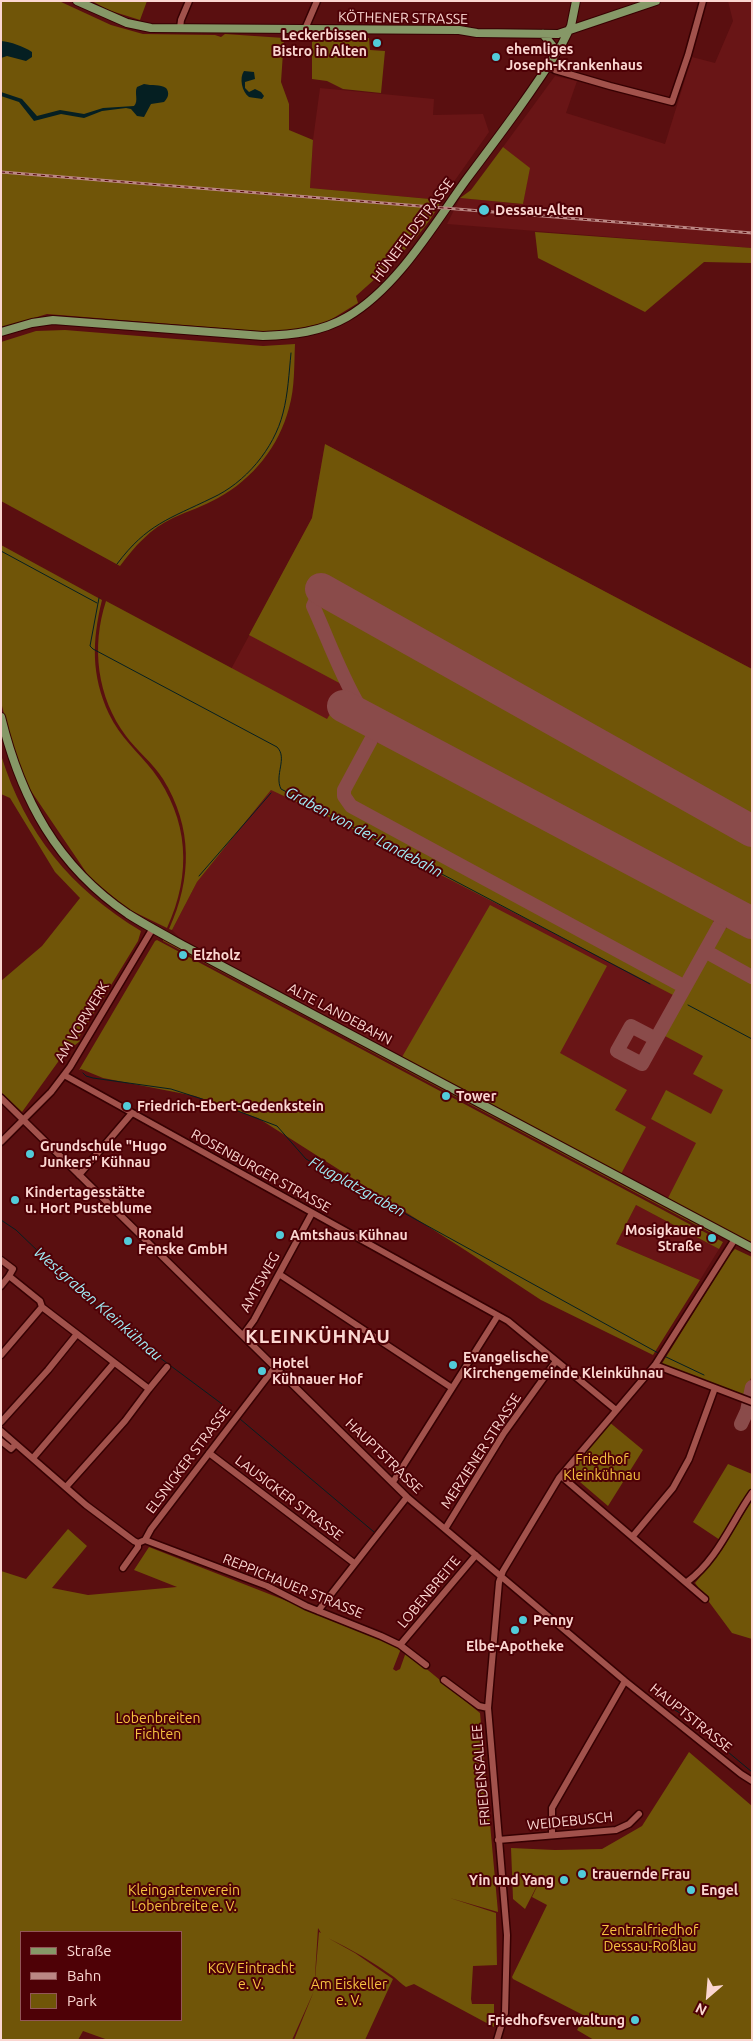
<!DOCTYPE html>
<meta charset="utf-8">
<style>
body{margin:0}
#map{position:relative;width:753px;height:2041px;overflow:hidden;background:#5a0f10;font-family:Ubuntu,sans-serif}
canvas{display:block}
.frame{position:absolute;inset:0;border:2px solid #fbd6d1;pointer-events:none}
.legend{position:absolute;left:20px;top:1931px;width:162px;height:90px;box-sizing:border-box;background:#4e0106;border:1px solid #935657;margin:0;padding:6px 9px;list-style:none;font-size:15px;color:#fbd6d1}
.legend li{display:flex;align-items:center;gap:10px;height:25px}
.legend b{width:25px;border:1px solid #935657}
.north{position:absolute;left:683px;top:1971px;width:50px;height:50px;-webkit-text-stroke:4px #4e0106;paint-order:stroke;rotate:207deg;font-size:14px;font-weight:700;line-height:20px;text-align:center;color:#fbd6d1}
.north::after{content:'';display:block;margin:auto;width:18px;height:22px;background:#fbd6d1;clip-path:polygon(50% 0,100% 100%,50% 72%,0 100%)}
</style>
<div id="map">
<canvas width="753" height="2041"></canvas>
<div class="frame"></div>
<ul class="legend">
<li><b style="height:6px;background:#869867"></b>Straße</li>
<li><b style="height:6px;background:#bb8784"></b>Bahn</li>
<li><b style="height:14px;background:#705508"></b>Park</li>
</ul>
<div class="north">N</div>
</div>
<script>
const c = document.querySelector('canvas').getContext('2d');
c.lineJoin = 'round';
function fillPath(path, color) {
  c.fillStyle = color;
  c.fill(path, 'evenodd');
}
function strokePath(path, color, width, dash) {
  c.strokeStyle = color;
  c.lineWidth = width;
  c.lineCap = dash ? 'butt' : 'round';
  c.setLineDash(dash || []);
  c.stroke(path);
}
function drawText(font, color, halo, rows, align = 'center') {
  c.font = font + ' Ubuntu,sans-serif';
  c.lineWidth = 4;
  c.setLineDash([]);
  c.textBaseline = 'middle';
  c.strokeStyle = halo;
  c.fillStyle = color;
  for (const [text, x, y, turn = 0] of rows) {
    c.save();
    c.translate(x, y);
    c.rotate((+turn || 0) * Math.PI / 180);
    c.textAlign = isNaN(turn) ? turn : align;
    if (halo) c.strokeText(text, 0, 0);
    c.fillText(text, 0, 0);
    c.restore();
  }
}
fillPath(new Path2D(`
 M 728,1 L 752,1 L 752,248 L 447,224 L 460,198 L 523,204 L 529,168 L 503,147 L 555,76 L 577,81 L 566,113 L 665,144 L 692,57 L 715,63 L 733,21 Z
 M 320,88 L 434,99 L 433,115 L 483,114 L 489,132 L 441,200 L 310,188 L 313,140 Z
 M 325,444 L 752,669 L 752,1244 L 183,941 L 172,930 L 197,882 L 271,790 L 275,753 L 206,716 L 312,518 Z
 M 636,1205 L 719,1249 L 700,1280 L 616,1244 Z`), '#691516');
fillPath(new Path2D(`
 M 1,1 L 59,1 L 111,25 L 143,34 L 215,35 L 221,37 L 225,34 L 284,38 L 281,82 L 289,104 L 289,130 L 313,140 L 310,188 L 441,200 C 429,231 382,273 356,296 L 358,303 L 327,322 L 281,333 L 47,314 L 1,328 Z
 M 92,1 L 147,1 L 140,20 L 108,10 Z
 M 317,38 L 369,38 L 370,50 L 385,51 L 381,93 L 343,89 L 327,81 L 312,79 L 312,41 Z
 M 503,147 L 530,168 L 523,204 L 460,198 L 471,190 Z
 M 535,232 L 752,248 L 752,263 L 704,262 L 645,312 L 538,258 Z
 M 65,330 L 263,346 L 295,344 C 294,365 295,388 289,408 C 279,446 253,479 218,498 C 204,506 188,511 173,518 C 151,528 134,547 120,566 L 1,501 L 1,342 L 36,331 Z
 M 325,444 L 752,669 L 752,913 L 341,694 L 345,686 L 249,635 L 312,518 Z
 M 1,545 L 102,600 C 92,641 91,675 109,714 C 120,737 138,752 153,771 C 189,819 192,874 167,928 L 128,909 L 90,878 L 29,788 L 14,753 L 1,702 Z
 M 106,601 L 327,719 L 332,711 L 363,727 L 366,739 L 374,744 L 388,740 L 712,912 L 714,926 L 675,996 L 329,817 L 271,790 L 197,882 L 172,930 L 169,929 C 192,879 193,827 163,779 C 153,763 137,751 126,736 C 97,697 91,647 106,601 Z
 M 1,755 C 25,833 71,889 141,931 L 138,941 L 78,1039 L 80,1041 L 63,1055 L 22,1112 L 1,1092 L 1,981 L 42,946 L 80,898 L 55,872 L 10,798 L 1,794 Z
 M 490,905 L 607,966 L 560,1053 L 627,1090 L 615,1110 L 646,1127 L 621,1174 L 402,1057 Z
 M 736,925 L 752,934 L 752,1244 L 667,1200 L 696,1143 L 651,1119 L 666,1090 L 711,1114 L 723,1090 L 693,1074 L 703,1056 L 663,1035 L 721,930 Z
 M 160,936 L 351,1038 L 350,1040 L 163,941 L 163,939 L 158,937 Z
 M 157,940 L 723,1242 L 719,1249 L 636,1205 L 616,1244 L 700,1280 L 653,1355 L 541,1300 L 465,1250 L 258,1118 L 195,1096 L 103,1078 L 81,1069 L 79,1070 L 155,941 Z
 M 352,1039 L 714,1231 L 713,1234 L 351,1041 Z
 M 735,1249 L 752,1257 L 752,1375 L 745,1395 L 661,1365 L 730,1254 Z
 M 608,1421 L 643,1450 L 608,1506 L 566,1470 Z
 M 728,1464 L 752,1474 L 752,1489 L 720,1540 L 693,1522 Z
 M 752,1500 L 752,1639 L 732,1633 L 695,1583 L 722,1550 Z
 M 68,1529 L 87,1546 L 52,1588 L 88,1595 L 177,1587 L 134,1570 L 149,1547 L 402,1646 L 393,1669 L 396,1671 L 400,1669 L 406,1652 L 480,1713 L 498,1912 L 450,1898 L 496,1913 L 497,1965 L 473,1966 L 471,1999 L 472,2004 L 494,2004 L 494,2027 L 414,1984 L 406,1987 C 401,1984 398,1980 394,1977 C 373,1962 351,1949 328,1938 L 355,1953 L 393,1979 L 365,2040 L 294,2040 L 314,1991 L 319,1932 L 321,1933 L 318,1928 L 314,1991 L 292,2040 L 108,2040 L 83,2031 L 78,2040 L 1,2040 L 1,1571 L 26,1579 ZM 21,1932 L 181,1932 L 181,2020 L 21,2020 Z
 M 689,1752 L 752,1806 L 752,2040 L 594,2040 L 577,2030 L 585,2016 L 513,1979 L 512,1977 L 547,1905 L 532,1897 L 544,1872 L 525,1909 L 513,1899 L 511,1848 L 555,1850 L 602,1849 L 642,1826 Z`), '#705508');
fillPath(new Path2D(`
 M 1,41 C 11,42 23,46 32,52 L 32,57 L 26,61 L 7,56 L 1,58 Z
 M 244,71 L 254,72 L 255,79 L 245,82 L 245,88 L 249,92 L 255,89 L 261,92 L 264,96 L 262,99 C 259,98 252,98 249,97 C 242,92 239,78 244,71 Z
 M 144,84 C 152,86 160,84 166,88 C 170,93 168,98 164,102 L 151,104 L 144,117 L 137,116 L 131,109 L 126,108 L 102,111 L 84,118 L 61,114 L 34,121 L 19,102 L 1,96 L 1,92 L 22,99 L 37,116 L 60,110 L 84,114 L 103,108 L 134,106 C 139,101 134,93 137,87 Z`), '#051f22');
strokePath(new Path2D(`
 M 1,551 L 97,603
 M 117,564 C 147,524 169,519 212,498 C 245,483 274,449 283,413 C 288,394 289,373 291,353
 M 99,598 L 90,646 L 93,649 L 277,747 C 288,758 274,775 281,789 L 650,984
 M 199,876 L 271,793
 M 688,1005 L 752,1039
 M 83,1073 L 86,1076 L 93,1078 L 171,1089 L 230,1108 L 277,1126 L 306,1159 L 660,1354
 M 1,1220 L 16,1230 L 92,1303 L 136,1340 L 222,1404
 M 664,1356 L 704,1375
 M 240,1419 L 374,1532
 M 661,1701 L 686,1717 L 752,1772`), '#051f22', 1);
strokePath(new Path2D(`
 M 321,589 L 313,606 C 328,639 340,673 358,704 L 354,712
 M 379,725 L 344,790 L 344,796 L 351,806 L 685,987
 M 705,951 L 752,977
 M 656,1039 L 631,1026 L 617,1051 L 642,1064 L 728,910
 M 741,1424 L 747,1411 L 752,1387`), '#8a4b4a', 14);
strokePath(new Path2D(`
 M 321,589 L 752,831
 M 343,706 L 752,923`), '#8a4b4a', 32);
const minor = new Path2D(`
 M 180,28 L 181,20 L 189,1
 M 305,29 L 317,1
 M 548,66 L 555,70 L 610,86 L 672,102 L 688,55 L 703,1
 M 64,1075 L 508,1321 L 616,1410
 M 1,1098 L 407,1497 L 625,1681 L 741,1774 L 752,1781
 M 1,1142 L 51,1092 L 70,1067 L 153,928
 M 79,1175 L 132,1113
 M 1,1260 L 13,1269 L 9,1276 L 40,1301 L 42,1307 L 149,1389 L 125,1421 L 66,1487
 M 279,1274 L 452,1388
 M 1,1286 L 9,1276
 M 243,1335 L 254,1320 L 312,1213
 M 1,1355 L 42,1307
 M 655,1365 L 752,1402
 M 149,1389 L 167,1367
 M 1,1422 L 48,1370 L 77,1334
 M 1,1431 L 86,1505 L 134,1541 L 138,1543
 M 1,1441 L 11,1449 L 16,1444
 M 209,1453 L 354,1563
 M 33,1458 L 114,1363
 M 561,1476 L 705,1599
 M 393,1482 L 497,1317
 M 445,1529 L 504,1433 L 556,1361
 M 633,1536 L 673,1488 L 689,1459 L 715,1388
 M 145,1540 L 267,1586 L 306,1606 L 381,1636 L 400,1645 L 426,1665
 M 123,1568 L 138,1547 L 138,1543 L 145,1540 L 151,1529 L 275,1367
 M 687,1582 C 717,1560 731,1523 752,1493
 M 318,1611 L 407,1497
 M 400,1645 L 476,1555
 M 444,1680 L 479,1706 L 488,1708
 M 552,1835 L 552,1808 L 625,1681
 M 498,1840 L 616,1830 L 629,1824 L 639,1814
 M 497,2040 L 505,2013 L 507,1935 L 488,1708 L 499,1582 L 503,1571 L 559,1478 L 655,1365 L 735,1239`);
const major = new Path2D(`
 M 77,1 L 127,23 L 151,28 L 459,30 L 477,33 L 558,34 L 656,1
 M 543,34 L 552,45 L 554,56
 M 1,332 L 32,323 L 53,320 L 263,336 C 293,335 321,332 347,317 C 397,288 433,226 466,180 C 499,136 533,91 562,44 L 571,26 L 576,1
 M 1,717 C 21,799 57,866 128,914 C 147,926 168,937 188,948 L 752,1248`);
strokePath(minor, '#360002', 9);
strokePath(major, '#360002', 10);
strokePath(minor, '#a2524c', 6);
strokePath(major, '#869867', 8);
const rail = new Path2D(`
 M 1,172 L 752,233`);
strokePath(rail, '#bb8784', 3);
strokePath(rail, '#4e0106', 1, [4]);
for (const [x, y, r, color] of [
 [377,43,5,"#52cbd9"],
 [496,57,5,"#52cbd9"],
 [484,210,6,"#52cbd9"],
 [183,955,5,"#52cbd9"],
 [446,1096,5,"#52cbd9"],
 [127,1106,5,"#52cbd9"],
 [30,1154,5,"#52cbd9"],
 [15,1200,5,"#52cbd9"],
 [280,1235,5,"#52cbd9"],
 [712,1238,5,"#52cbd9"],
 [128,1241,5,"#52cbd9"],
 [453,1365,5,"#52cbd9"],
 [262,1371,5,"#52cbd9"],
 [523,1620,5,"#52cbd9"],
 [515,1630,5,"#52cbd9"],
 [582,1874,5,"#52cbd9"],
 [564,1880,5,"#52cbd9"],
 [691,1890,5,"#52cbd9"],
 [635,2020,5,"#52cbd9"]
]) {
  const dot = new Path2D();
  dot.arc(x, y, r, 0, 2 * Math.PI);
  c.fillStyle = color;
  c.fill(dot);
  strokePath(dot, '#4e0106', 2);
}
drawText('14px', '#fbd6d1', '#4e0106', [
 ["KÖTHENER STRASSE",403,18,1],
 ["HÜNEFELDSTRASSE",413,230,-53],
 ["ALTE LANDEBAHN",340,1014,28],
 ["AM VORWERK",82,1022,-59],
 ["ROSENBURGER STRASSE",261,1171,29],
 ["AMTSWEG",260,1282,-61],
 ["MERZIENER STRASSE",481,1451,-57],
 ["HAUPTSTRASSE",384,1456,44],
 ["ELSNIGKER STRASSE",188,1460,-53],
 ["LAUSIGKER STRASSE",289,1498,37],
 ["REPPICHAUER STRASSE",293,1586,22],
 ["LOBENBREITE",429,1592,-50],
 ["HAUPTSTRASSE",691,1718,39],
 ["FRIEDENSALLEE",481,1775,-95],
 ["WEIDEBUSCH",570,1821,-6]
]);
drawText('bold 14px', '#fbd6d1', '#4e0106', [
 ["Leckerbissen",367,35,"right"],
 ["Bistro in Alten",367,51,"right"],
 ["ehemliges",506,49],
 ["Joseph-Krankenhaus",506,65],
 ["Dessau-Alten",495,210],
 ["Elzholz",193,955],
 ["Tower",456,1096],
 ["Friedrich-Ebert-Gedenkstein",137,1106],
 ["Grundschule \"Hugo",40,1146],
 ["Junkers\" Kühnau",40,1162],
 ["Kindertagesstätte",25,1192],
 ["u. Hort Pusteblume",25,1208],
 ["Mosigkauer",702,1230,"right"],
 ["Straße",702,1246,"right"],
 ["Ronald",138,1233],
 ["Fenske GmbH",138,1249],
 ["Amtshaus Kühnau",290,1235],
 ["Evangelische",463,1357],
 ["Kirchengemeinde Kleinkühnau",463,1373],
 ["Hotel",272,1363],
 ["Kühnauer Hof",272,1379],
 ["Penny",533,1620],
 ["Elbe-Apotheke",515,1646,"center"],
 ["trauernde Frau",592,1874],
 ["Yin und Yang",554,1880,"right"],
 ["Engel",701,1890],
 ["Friedhofsverwaltung",625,2020,"right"]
], 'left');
drawText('14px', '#f7c341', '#4e0106', [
 ["Friedhof",602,1459],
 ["Kleinkühnau",602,1475],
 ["Lobenbreiten",158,1718],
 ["Fichten",158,1734],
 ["Kleingartenverein",184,1890],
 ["Lobenbreite e. V.",184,1906],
 ["Zentralfriedhof",650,1930],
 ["Dessau-Roßlau",650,1946],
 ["KGV Eintracht",251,1968],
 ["e. V.",251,1984],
 ["Am Eiskeller",349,1984],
 ["e. V.",349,2000]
]);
drawText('italic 15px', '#a1edf7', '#4e0106', [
 ["Graben von der Landebahn",364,832,28],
 ["Flugplatzgraben",357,1187,29],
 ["Westgraben Kleinkühnau",98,1304,41]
]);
c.letterSpacing = '1px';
drawText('bold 19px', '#fbd6d1', '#4e0106', [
 ["KLEINKÜHNAU",318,1337]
]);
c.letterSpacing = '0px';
</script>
